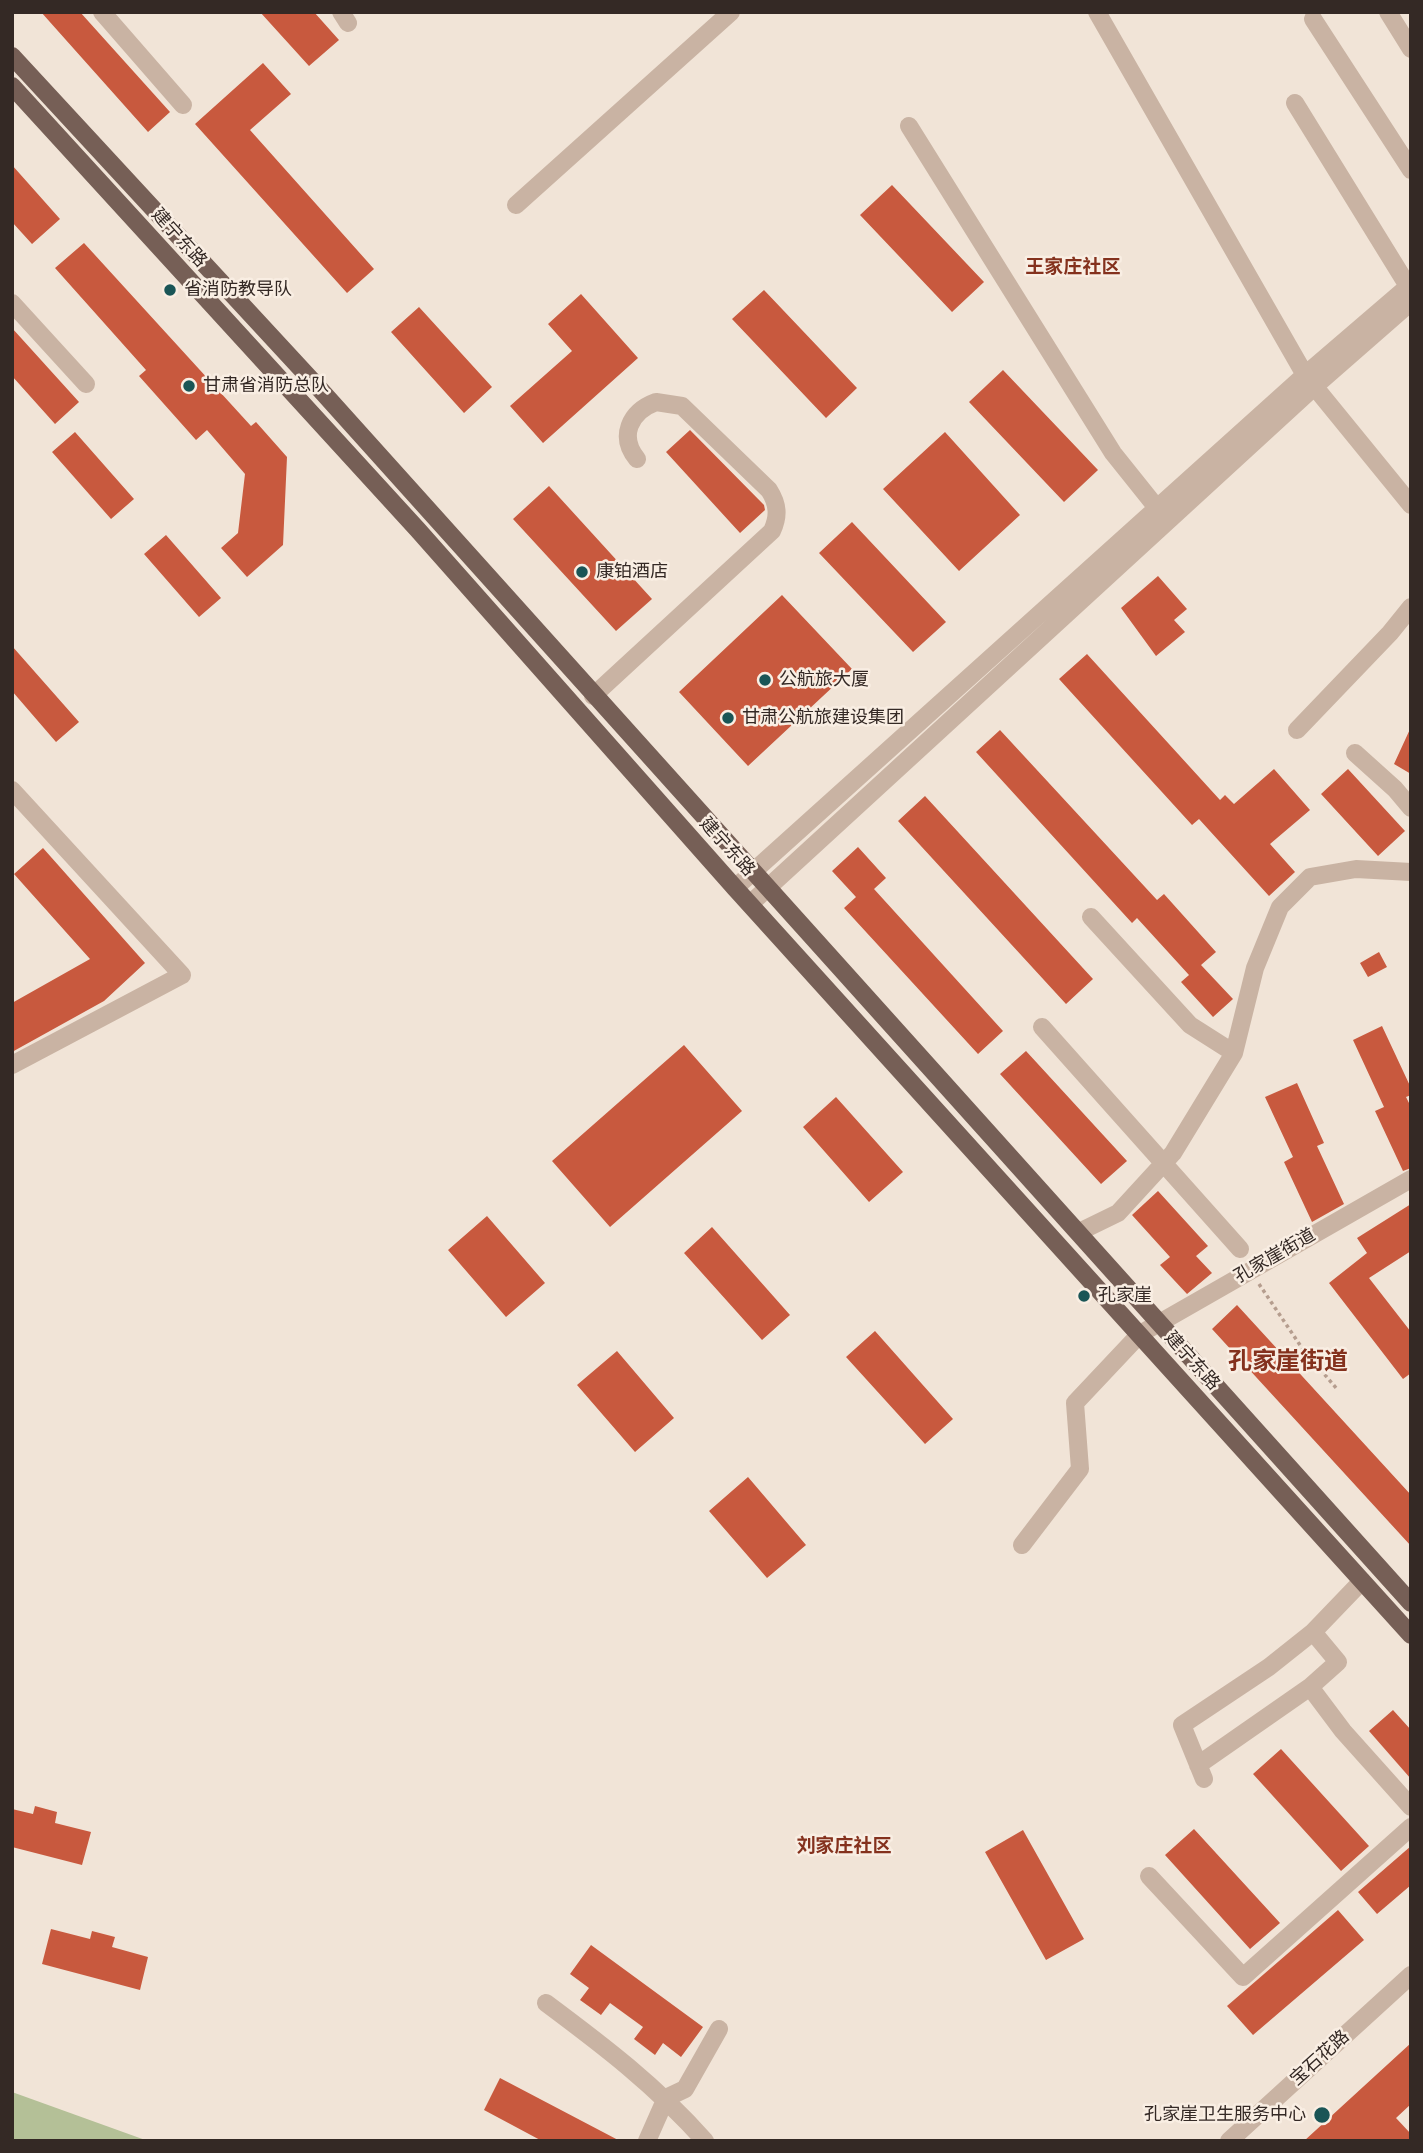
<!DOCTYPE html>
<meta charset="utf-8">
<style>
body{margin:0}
#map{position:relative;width:1423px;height:2153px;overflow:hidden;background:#f1e4d7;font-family:"PT Sans",sans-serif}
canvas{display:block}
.frame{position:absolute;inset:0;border:14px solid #342925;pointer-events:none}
</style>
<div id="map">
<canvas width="1423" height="2153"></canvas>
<div class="frame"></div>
</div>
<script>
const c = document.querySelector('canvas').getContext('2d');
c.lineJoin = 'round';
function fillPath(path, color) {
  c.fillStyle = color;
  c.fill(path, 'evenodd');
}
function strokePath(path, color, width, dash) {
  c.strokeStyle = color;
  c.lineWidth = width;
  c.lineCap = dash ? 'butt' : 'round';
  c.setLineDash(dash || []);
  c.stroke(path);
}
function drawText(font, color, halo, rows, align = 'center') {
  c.font = font + ' "PT Sans","Noto Sans SC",sans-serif';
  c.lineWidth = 5;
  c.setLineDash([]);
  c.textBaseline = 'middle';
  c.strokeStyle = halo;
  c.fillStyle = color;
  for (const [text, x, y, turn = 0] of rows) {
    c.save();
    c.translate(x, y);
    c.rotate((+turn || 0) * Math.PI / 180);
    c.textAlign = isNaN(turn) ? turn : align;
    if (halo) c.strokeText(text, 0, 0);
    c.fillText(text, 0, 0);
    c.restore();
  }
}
fillPath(new Path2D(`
 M 12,2092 L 148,2141 L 12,2141 Z`), '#b4c097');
fillPath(new Path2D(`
 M 41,12 L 80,12 L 170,112 L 148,132 Z
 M 260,12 L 314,12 L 339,40 L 309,66 Z
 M 263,63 L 291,94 L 250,130 L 374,269 L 347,293 L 195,124 Z
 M 12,165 L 60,219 L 32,244 L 12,222 Z
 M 892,185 L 984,282 L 952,312 L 860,215 Z
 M 84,243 L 251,426 L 256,422 L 287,457 L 283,545 L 247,577 L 221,548 L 238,533 L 245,474 L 207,430 L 196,440 L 139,376 L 146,370 L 55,268 Z
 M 764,290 L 857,388 L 826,418 L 732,319 Z
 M 581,294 L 638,358 L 543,443 L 510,406 L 572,351 L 548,324 Z
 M 419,307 L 492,387 L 464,413 L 391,332 Z
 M 12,328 L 79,402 L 55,424 L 12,376 Z
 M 1003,370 L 1098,470 L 1064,502 L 969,402 Z
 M 690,430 L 764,505 L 765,510 L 740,533 L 666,452 Z
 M 75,432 L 134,499 L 111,519 L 52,452 Z
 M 945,432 L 1020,515 L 959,571 L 883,489 Z
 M 549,486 L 652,599 L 616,631 L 513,519 Z
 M 852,522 L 946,622 L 913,652 L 819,553 Z
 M 166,535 L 221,598 L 199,617 L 144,554 Z
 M 1158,576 L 1187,609 L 1174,620 L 1185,632 L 1156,656 L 1121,608 Z
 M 782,595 L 852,669 L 748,766 L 679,692 Z
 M 12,646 L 79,722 L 56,742 L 12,691 Z
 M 1087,654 L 1220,800 L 1225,795 L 1234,804 L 1274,769 L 1310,810 L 1270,844 L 1295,872 L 1269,896 L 1199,819 L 1192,825 L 1059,679 Z
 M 1411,727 L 1411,774 L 1394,764 Z
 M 1000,730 L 1157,900 L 1164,894 L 1216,952 L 1201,965 L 1233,999 L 1213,1017 L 1181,982 L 1189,975 L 1137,918 L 1132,923 L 976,752 Z
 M 1348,769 L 1405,831 L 1378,856 L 1321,794 Z
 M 925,796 L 1093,979 L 1066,1004 L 898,821 Z
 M 858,847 L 886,878 L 874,889 L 1003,1031 L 978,1054 L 844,908 L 856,897 L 832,871 Z
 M 43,848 L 145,963 L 104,1001 L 12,1052 L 12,1003 L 90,959 L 14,874 Z
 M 1379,952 L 1387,967 L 1368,977 L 1360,963 Z
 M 1382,1026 L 1411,1088 L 1411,1095 L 1406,1097 L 1411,1107 L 1411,1168 L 1403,1171 L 1375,1111 L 1384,1107 L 1353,1040 Z
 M 684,1045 L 742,1111 L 610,1227 L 552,1161 Z
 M 1026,1051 L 1127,1161 L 1101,1184 L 1000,1074 Z
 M 1297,1083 L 1324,1143 L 1317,1146 L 1344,1204 L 1312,1222 L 1284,1162 L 1293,1157 L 1265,1097 Z
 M 836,1097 L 903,1172 L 869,1202 L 803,1127 Z
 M 1158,1191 L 1208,1246 L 1196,1256 L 1212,1273 L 1187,1294 L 1160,1265 L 1170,1257 L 1132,1215 Z
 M 1411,1204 L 1411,1251 L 1369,1278 L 1411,1332 L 1411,1373 L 1403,1379 L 1329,1283 L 1367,1253 L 1357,1238 Z
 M 487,1216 L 545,1283 L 506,1317 L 448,1250 Z
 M 712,1227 L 790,1315 L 762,1340 L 684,1253 Z
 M 1237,1305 L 1411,1495 L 1411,1546 L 1212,1329 Z
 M 875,1331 L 953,1419 L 925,1444 L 846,1357 Z
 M 617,1351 L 674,1418 L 635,1452 L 577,1385 Z
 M 748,1477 L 806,1545 L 767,1578 L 709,1511 Z
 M 1393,1710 L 1411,1730 L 1411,1779 L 1369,1731 Z
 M 1281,1749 L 1369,1846 L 1341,1871 L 1253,1774 Z
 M 35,1806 L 57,1812 L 55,1823 L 91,1832 L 82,1865 L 12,1847 L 12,1809 L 33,1814 Z
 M 1194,1829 L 1280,1923 L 1250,1949 L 1165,1855 Z
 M 1023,1830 L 1084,1939 L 1046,1960 L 985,1852 Z
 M 1411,1846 L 1411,1885 L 1377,1914 L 1358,1892 Z
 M 1338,1910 L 1364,1940 L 1253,2035 L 1227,2006 Z
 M 51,1929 L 90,1939 L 92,1931 L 115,1937 L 112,1947 L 148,1957 L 140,1990 L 42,1964 Z
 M 591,1945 L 703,2027 L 681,2057 L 663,2043 L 655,2055 L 634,2039 L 643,2027 L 610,2003 L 601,2015 L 580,2000 L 589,1988 L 570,1974 Z
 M 1411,2043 L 1411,2104 L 1396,2118 L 1411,2134 L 1411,2141 L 1304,2141 Z
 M 500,2078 L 620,2141 L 542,2141 L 484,2110 Z`), '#c8593e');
strokePath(new Path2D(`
 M 1259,1284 L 1302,1348 L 1337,1389`), '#b59d8e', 3.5, [3.5, 3.5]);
strokePath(new Path2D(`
 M 102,12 L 183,105
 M 341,12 L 348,23
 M 1097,12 L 1305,375 L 1411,505
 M 1388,12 L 1411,49
 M 1313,19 L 1411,170
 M 1295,103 L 1411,291
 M 909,126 L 1113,453 L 1157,508
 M 516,205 L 731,12
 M 12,303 L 86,384
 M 593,696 L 772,531 C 779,516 778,504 769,490 L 682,406 L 656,402 C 629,412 619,437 637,459
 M 1297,730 L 1390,633 L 1411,607
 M 1355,753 L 1395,789 L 1411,808
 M 12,790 L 182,975 L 12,1065
 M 735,888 L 1305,375 L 1411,284
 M 750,904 L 1315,386 L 1411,302
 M 1091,917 L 1190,1025 L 1234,1053
 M 1042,1027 L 1240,1249
 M 1079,1232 L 1118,1213 L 1173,1153 L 1234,1053 L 1255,968 L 1280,907 L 1310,877 L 1356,869 L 1411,872
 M 1022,1545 L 1080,1469 L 1075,1403 L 1140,1334 L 1411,1179
 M 1310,1687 L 1343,1731 L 1411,1807
 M 1198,1765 L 1310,1687 L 1338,1662 L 1313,1632
 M 1204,1779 L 1182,1725 L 1269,1667 L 1313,1632 L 1362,1581
 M 1149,1876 L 1243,1977 L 1411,1827
 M 546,2003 C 605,2047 655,2085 705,2141
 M 647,2141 L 666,2098 L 685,2089 L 719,2029
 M 1229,2141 L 1411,1975`), '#c9b3a3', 18);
strokePath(new Path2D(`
 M 12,56 L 317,386 L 1411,1603
 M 12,86 L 418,530 L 735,888 L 1411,1635`), '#765f56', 18);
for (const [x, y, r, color] of [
 [170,290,7,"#1a5556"],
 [189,386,7,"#1a5556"],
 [582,572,7,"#1a5556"],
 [765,680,7,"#1a5556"],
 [728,718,7,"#1a5556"],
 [1084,1296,7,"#1a5556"],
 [1322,2115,9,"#1a5556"]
]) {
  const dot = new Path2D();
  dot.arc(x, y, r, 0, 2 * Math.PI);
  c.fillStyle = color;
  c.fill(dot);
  strokePath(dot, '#f9eee3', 2.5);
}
drawText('18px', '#342925', '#f9eee3', [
 ["建宁东路",179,238,48],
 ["建宁东路",727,847,48],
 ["孔家崖街道",1275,1256,-30],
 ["建宁东路",1192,1361,48],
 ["宝石花路",1320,2058,-42]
]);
drawText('18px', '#342925', '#f9eee3', [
 ["省消防教导队",184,290],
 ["甘肃省消防总队",203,386],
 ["康铂酒店",596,572],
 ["公航旅大厦",779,680],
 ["甘肃公航旅建设集团",742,718],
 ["孔家崖",1098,1296],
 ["孔家崖卫生服务中心",1306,2115,"right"]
], 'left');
drawText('bold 19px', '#84311d', '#f9eee3', [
 ["王家庄社区",1073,268],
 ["刘家庄社区",844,1847]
]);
drawText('bold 24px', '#84311d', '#f9eee3', [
 ["孔家崖街道",1288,1362]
]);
</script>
